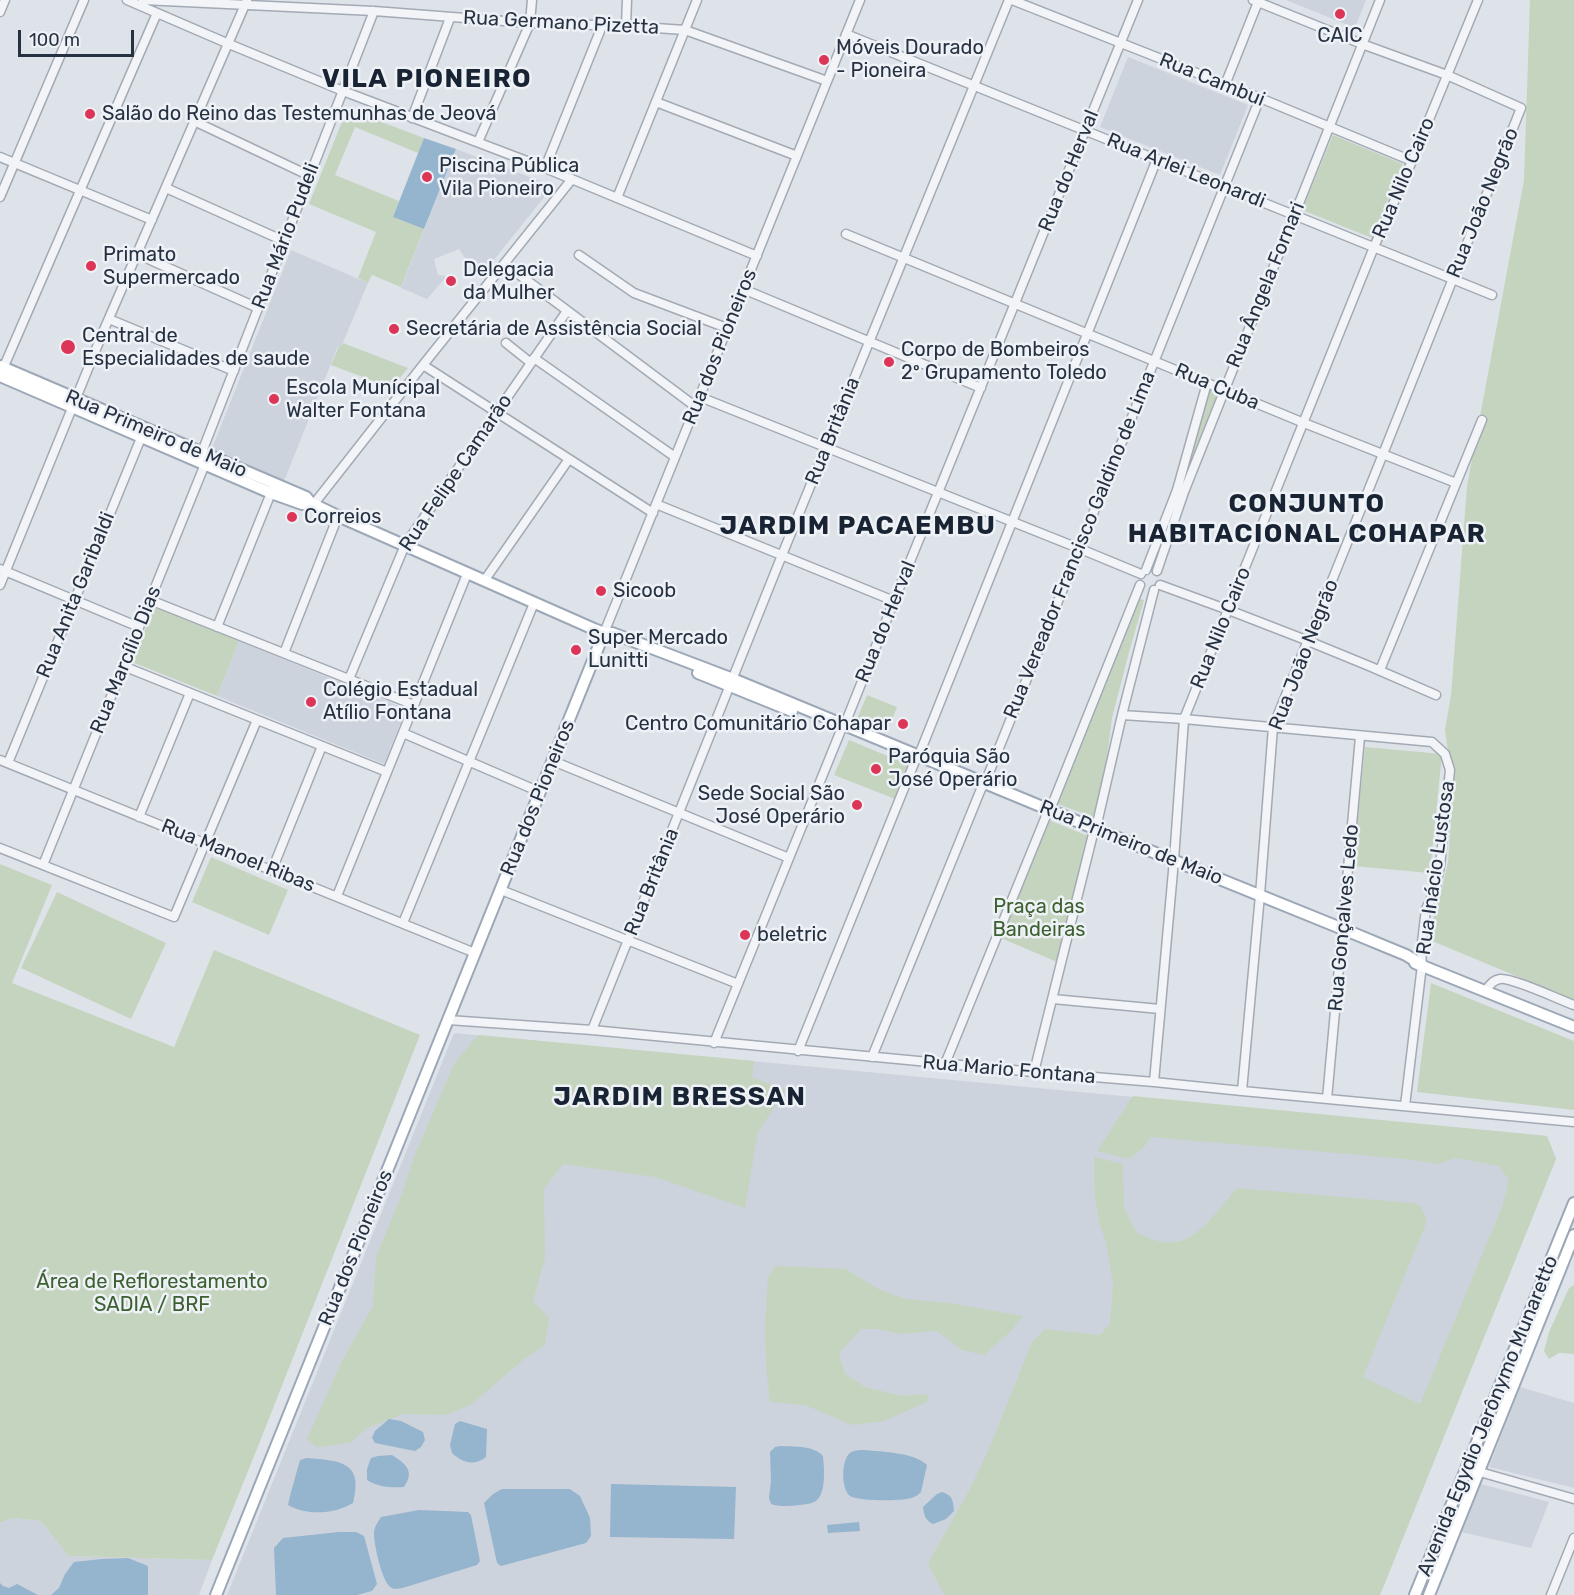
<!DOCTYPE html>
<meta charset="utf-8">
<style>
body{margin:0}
#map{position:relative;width:1574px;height:1595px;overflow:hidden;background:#dee3ea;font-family:Rubik,sans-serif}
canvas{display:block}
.scale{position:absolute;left:18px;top:30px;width:116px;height:27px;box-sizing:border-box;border:3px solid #263242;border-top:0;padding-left:8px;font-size:18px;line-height:21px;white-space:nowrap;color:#263242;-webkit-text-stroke:4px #eef2f7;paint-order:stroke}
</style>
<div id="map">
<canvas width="1574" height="1595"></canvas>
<div class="scale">100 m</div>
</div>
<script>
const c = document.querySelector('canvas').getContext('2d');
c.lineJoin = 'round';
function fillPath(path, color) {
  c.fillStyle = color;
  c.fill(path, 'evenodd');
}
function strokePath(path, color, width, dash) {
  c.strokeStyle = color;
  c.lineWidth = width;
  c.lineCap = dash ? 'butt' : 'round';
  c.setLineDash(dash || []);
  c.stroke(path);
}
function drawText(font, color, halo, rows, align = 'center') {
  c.font = font + ' Rubik,sans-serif';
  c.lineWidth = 5;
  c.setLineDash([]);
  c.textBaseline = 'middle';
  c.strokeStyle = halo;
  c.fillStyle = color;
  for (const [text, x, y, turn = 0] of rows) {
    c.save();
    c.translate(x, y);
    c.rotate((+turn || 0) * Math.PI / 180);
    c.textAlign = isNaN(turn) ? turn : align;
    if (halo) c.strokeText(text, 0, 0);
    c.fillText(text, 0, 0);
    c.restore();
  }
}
fillPath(new Path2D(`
 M 1286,0 L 1366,0 L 1355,28 Z
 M 1128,57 L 1248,105 L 1220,175 L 1100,127 Z
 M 456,149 L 553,186 L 485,271 L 465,258 L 459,249 L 434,259 L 438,275 L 447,276 L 427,299 L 401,288 Z
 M 291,250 L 368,283 L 341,347 L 338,346 L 284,481 L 211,451 Z
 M 239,641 L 406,709 L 384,764 L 217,696 Z
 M 454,1033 L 1547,1136 L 1556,1159 L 1380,1595 L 227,1595 Z
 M 1520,1387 L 1574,1403 L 1574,1488 L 1489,1467 Z
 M 1481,1484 L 1549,1502 L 1531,1548 L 1461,1532 Z
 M 13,1518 L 41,1521 L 68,1556 L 212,1560 L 199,1595 L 0,1595 L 0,1523 Z`), '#ccd3dc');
fillPath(new Path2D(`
 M 1530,0 L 1574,0 L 1574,1000 L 1432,941 L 1434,914 L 1442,888 L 1448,862 L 1455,766 L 1448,752 L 1445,730 L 1451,695 L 1467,486 L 1524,180 Z
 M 347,109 L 424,138 L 418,153 L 355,127 L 335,175 L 399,201 L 393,217 L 424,229 L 401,287 L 372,275 L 368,283 L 358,278 L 376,232 L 309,204 Z
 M 1333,135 L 1403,164 L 1372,238 L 1302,210 Z
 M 343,343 L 408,368 L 392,388 L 331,365 L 339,346 L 341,347 Z
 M 1208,389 L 1218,393 L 1191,460 Z
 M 1136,598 L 1144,600 L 1128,656 L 1112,718 L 1106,765 L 1093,817 L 1055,803 Z
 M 154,607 L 239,641 L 217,696 L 132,662 Z
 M 867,695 L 897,707 L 887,733 L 856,721 Z
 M 849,740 L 909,765 L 895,799 L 834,775 Z
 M 1365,747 L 1442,754 L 1430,873 L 1353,866 Z
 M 1049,820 L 1088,836 L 1057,962 L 1001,938 Z
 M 211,857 L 288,890 L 269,935 L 192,902 Z
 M 0,864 L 52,885 L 12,983 L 174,1047 L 214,950 L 420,1035 L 259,1444 L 212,1560 L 68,1556 L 41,1521 L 13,1518 L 0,1523 Z
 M 57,892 L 166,943 L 131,1019 L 21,968 Z
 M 1431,983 L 1574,1041 L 1574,1110 L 1417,1092 Z
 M 479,1035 L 754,1061 L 752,1078 L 786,1089 L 758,1132 L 745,1208 L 655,1177 L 563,1164 L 544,1188 L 545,1258 L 533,1301 L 549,1318 L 545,1345 L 524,1359 L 472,1404 L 446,1415 L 403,1414 L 367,1428 L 351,1442 L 336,1445 L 317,1447 L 307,1439 L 341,1363 L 373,1306 L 376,1257 L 402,1194 L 414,1157 L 454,1064 L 472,1042 Z
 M 1133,1096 L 1547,1136 L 1556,1159 L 1380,1595 L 944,1595 L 928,1563 L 970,1489 L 991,1444 L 1032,1342 L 1045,1329 L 1100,1335 L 1110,1324 L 1113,1284 L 1106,1243 L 1099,1221 L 1095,1197 L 1094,1157 L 1123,1164 L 1124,1207 L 1136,1232 C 1143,1235 1151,1239 1158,1241 C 1195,1251 1216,1210 1237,1188 L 1413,1203 L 1421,1206 L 1427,1221 L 1363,1377 L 1420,1404 L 1502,1207 L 1509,1180 L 1499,1166 L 1456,1158 L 1439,1164 L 1406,1159 L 1151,1137 L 1144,1147 L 1129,1159 L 1097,1151 Z
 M 775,1266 L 846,1269 L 878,1289 L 906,1299 L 949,1303 L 1023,1316 L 1012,1330 L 984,1355 L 962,1350 L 937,1331 L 899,1334 L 878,1329 L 861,1329 L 839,1353 L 845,1374 L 865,1387 L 902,1396 L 929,1394 L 927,1402 L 884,1421 L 852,1425 L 805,1405 L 770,1402 L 766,1366 L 765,1323 L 768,1278 Z
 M 1574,1285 L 1574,1354 L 1559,1353 L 1549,1359 L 1544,1351 L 1549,1332 L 1569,1288 Z`), '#c5d4bf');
fillPath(new Path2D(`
 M 424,138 L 456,149 L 424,229 L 393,217 Z
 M 389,1419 L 401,1421 L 423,1432 L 425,1440 L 421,1447 L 415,1451 L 375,1443 L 372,1438 L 375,1431 Z
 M 460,1421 L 487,1429 L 486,1457 C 473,1467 462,1462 452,1453 L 450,1445 L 455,1424 Z
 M 781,1446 C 795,1447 813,1445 823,1456 C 824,1468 827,1496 814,1502 C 810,1504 805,1504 800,1505 C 790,1506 780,1507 771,1504 L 769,1498 L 771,1481 L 770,1452 L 775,1447 Z
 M 864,1450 C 882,1452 914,1452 927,1465 L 921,1492 C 919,1494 917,1496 914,1497 C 905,1502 857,1501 850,1496 C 841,1489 841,1460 850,1453 C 854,1450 859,1450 864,1450 Z
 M 392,1455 C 406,1464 415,1471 404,1487 C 391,1488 378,1487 367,1480 L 367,1469 L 371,1458 L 378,1456 Z
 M 307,1458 C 340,1461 364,1461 353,1503 C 335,1514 307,1516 288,1505 L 291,1492 L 300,1460 Z
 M 611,1484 L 736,1487 L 734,1539 L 610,1537 Z
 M 502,1489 L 570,1489 L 580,1496 L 590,1518 L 591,1536 L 586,1543 L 501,1566 L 497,1563 L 484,1503 L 493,1494 Z
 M 942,1492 C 953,1496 953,1500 954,1511 L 946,1519 L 933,1524 C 925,1520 924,1515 923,1507 L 937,1494 Z
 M 419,1510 L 468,1512 L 471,1515 L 480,1561 L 477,1565 L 406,1587 C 402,1588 395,1590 392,1588 C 382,1584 374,1544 374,1534 C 374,1527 378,1522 381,1517 Z
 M 859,1522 L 860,1531 L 828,1533 L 827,1525 Z
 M 339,1532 L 356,1532 L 364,1536 L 377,1584 L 372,1591 L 357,1595 L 276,1595 L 274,1548 L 283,1538 Z
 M 128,1558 L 148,1566 L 148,1595 L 51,1595 L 59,1588 L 65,1574 L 74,1562 L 102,1559 Z
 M 0,1583 L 3,1586 L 9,1588 L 17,1584 L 38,1595 L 0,1595 Z`), '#95b4ce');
const minor = new Path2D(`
 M 127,0 L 229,44 L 343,91 L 545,168 L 757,256
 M 143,0 L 374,11 L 530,23 L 626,26 L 685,30 L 827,81
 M 1012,0 L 1260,98 L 1412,161
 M 0,12 L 5,0
 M 626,26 L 627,0
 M 846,34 L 1492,295
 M 1225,85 L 1258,2
 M 656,102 L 797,156
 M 412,118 L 450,18
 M 194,121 L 310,176
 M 478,142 L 530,23 L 532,0
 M 0,157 L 152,220
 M 545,168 L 602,26
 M 166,188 L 284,241
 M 0,197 L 84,0
 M 617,198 L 697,0
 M 846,234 L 1304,423 L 1456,483
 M 137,254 L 258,308
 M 579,255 L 634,293 L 727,328
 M 505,264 L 696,407
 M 743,289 L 981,388
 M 109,319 L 234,371
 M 506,343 L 531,363
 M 534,358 L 675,457
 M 423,365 L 653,513
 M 2,371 L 157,13
 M 700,397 L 1078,548 L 1141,574
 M 200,457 L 374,11
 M 656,504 L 894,601
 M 313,505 L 423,365 L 572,179
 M 0,569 L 139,627
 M 1146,570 L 1177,490 L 1207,383
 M 1157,571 L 1184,492 L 1380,0
 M 484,581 L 569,459
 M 0,585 L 103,332 L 247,0
 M 1160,585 C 1253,618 1346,655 1436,695
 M 150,600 L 414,705
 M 217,627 L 273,488
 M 604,633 L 860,0
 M 284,653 L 338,516
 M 123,666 L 387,772
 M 1380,670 L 1482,420
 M 349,679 L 405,545 L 567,311
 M 1122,715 L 1184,719 L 1432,742 L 1445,754 L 1450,770 L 1440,866 L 1435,891 L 1426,909 L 1421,951 L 1422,965 L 1405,1106
 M 403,733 L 540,792
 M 0,760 L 475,953
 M 553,761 L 789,858
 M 8,763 L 143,433
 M 139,817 L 190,693
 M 0,848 L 174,917 L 257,720
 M 43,865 L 207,459
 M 272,870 L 322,746
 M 501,890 L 738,984
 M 337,896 L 467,574
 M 403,923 L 534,603
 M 1486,991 C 1489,985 1493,980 1500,979 C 1511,977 1560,1000 1574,1005
 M 1053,999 L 1160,1009
 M 448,1020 L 592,1030 L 1034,1072 L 1154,1082 L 1242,1091 L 1574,1122
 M 592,1030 L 782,555 L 1009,0
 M 714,1043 L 841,730 L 845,724 L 894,601 L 1138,0
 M 798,1051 L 915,761 L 919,755 L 1157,159
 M 872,1057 L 981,789 L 985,783 L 1260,98
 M 945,1064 L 1046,816 L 1050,810 L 1140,585
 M 1034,1072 L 1093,834 L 1096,828 L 1122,715 L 1154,590
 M 1154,1082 L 1174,860 L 1184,719 L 1374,247 L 1412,161 L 1478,0
 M 1242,1091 L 1260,895 L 1273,727 L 1383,454 L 1521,108 L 1447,75 L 1362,44 L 1253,0
 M 1327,1099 L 1360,737
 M 1466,1468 L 1574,1499
 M 1551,1595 L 1574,1538`);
const major = new Path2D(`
 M 0,366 L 306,497 L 311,503 L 338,516 L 594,629 L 604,633 L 612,633 L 733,679 L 1074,820 L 1343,929 L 1406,955 L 1422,965
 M 0,376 L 271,493 L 302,504 L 311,503
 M 698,673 L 792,711
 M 1415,963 L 1574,1027
 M 216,1595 L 604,633
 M 1415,1595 L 1574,1203
 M 1429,1595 L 1574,1235`);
strokePath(minor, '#a3aab4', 11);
strokePath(major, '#9ca8b7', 14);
strokePath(minor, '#f2f4f7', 8);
strokePath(major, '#fff', 10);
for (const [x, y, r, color] of [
 [1340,14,6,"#dd3557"],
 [824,60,6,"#dd3557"],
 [90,114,6,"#dd3557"],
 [427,177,6,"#dd3557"],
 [91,266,6,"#dd3557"],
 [451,281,6,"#dd3557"],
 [394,329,6,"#dd3557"],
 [68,347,8,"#dd3557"],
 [889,362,6,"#dd3557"],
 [274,399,6,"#dd3557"],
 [292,517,6,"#dd3557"],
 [601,591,6,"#dd3557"],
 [576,650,6,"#dd3557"],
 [311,702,6,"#dd3557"],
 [903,724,6,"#dd3557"],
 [876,769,6,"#dd3557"],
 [857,805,6,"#dd3557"],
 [745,935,6,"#dd3557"]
]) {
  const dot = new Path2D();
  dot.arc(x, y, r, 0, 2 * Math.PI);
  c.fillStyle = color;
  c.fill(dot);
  strokePath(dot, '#eef2f7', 2);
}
drawText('20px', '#263242', '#eef2f7', [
 ["Rua Germano Pizetta",561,23,3],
 ["Rua Cambui",1212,80,22],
 ["Rua do Herval",1069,171,-68],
 ["Rua Arlei Leonardi",1186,171,22],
 ["Rua Nilo Cairo",1404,178,-67],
 ["Rua João Negrão",1483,203,-68],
 ["Rua Mário Pudeli",286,236,-69],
 ["Rua Ângela Fornari",1266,285,-68],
 ["Rua dos Pioneiros",720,347,-68],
 ["Rua Cuba",1217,387,23],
 ["Rua Britânia",833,431,-68],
 ["Rua Primeiro de Maio",156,434,23],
 ["Rua Felipe Camarão",456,473,-56],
 ["Rua Vereador Francisco Galdino de Lima",1080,545,-68],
 ["Rua Anita Garibaldi",76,595,-68],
 ["Rua do Herval",886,622,-68],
 ["Rua Nilo Cairo",1221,628,-68],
 ["Rua João Negrão",1304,655,-69],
 ["Rua Marcílio Dias",126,660,-68],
 ["Rua dos Pioneiros",538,798,-68],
 ["Rua Primeiro de Maio",1131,843,22],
 ["Rua Manoel Ribas",238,856,22],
 ["Rua Inácio Lustosa",1436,868,-82],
 ["Rua Britânia",652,882,-68],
 ["Rua Gonçalves Ledo",1344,918,-85],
 ["Rua Mario Fontana",1009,1070,5],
 ["Rua dos Pioneiros",356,1248,-68],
 ["Avenida Egydio Jerônymo Munaretto",1488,1416,-68]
]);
drawText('20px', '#263242', '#eef2f7', [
 ["CAIC",1340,36,"center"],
 ["Móveis Dourado",836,48],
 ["- Pioneira",836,71],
 ["Salão do Reino das Testemunhas de Jeová",102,114],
 ["Piscina Pública",439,166],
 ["Vila Pioneiro",439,189],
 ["Primato",103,255],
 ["Supermercado",103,278],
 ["Delegacia",463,270],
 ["da Mulher",463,293],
 ["Secretária de Assistência Social",406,329],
 ["Central de",82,336],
 ["Especialidades de saude",82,359],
 ["Corpo de Bombeiros",901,350],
 ["2º Grupamento Toledo",901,373],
 ["Escola Munícipal",286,388],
 ["Walter Fontana",286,411],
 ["Correios",304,517],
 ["Sicoob",613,591],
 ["Super Mercado",588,638],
 ["Lunitti",588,661],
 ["Colégio Estadual",323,690],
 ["Atílio Fontana",323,713],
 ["Centro Comunitário Cohapar",891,724,"right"],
 ["Paróquia São",888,757],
 ["José Operário",888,780],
 ["Sede Social São",845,794,"right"],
 ["José Operário",845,817,"right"],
 ["beletric",757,935]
], 'left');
drawText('20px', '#3d6031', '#eef2f7', [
 ["Praça das",1039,907],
 ["Bandeiras",1039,930],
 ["Área de Reflorestamento",152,1282],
 ["SADIA / BRF",152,1305]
]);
c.letterSpacing = '1.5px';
drawText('bold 26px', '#182333', '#eef2f7', [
 ["VILA PIONEIRO",427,79],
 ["CONJUNTO",1307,504],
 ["HABITACIONAL COHAPAR",1307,534],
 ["JARDIM PACAEMBU",858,526],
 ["JARDIM BRESSAN",680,1097]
]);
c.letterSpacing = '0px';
</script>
